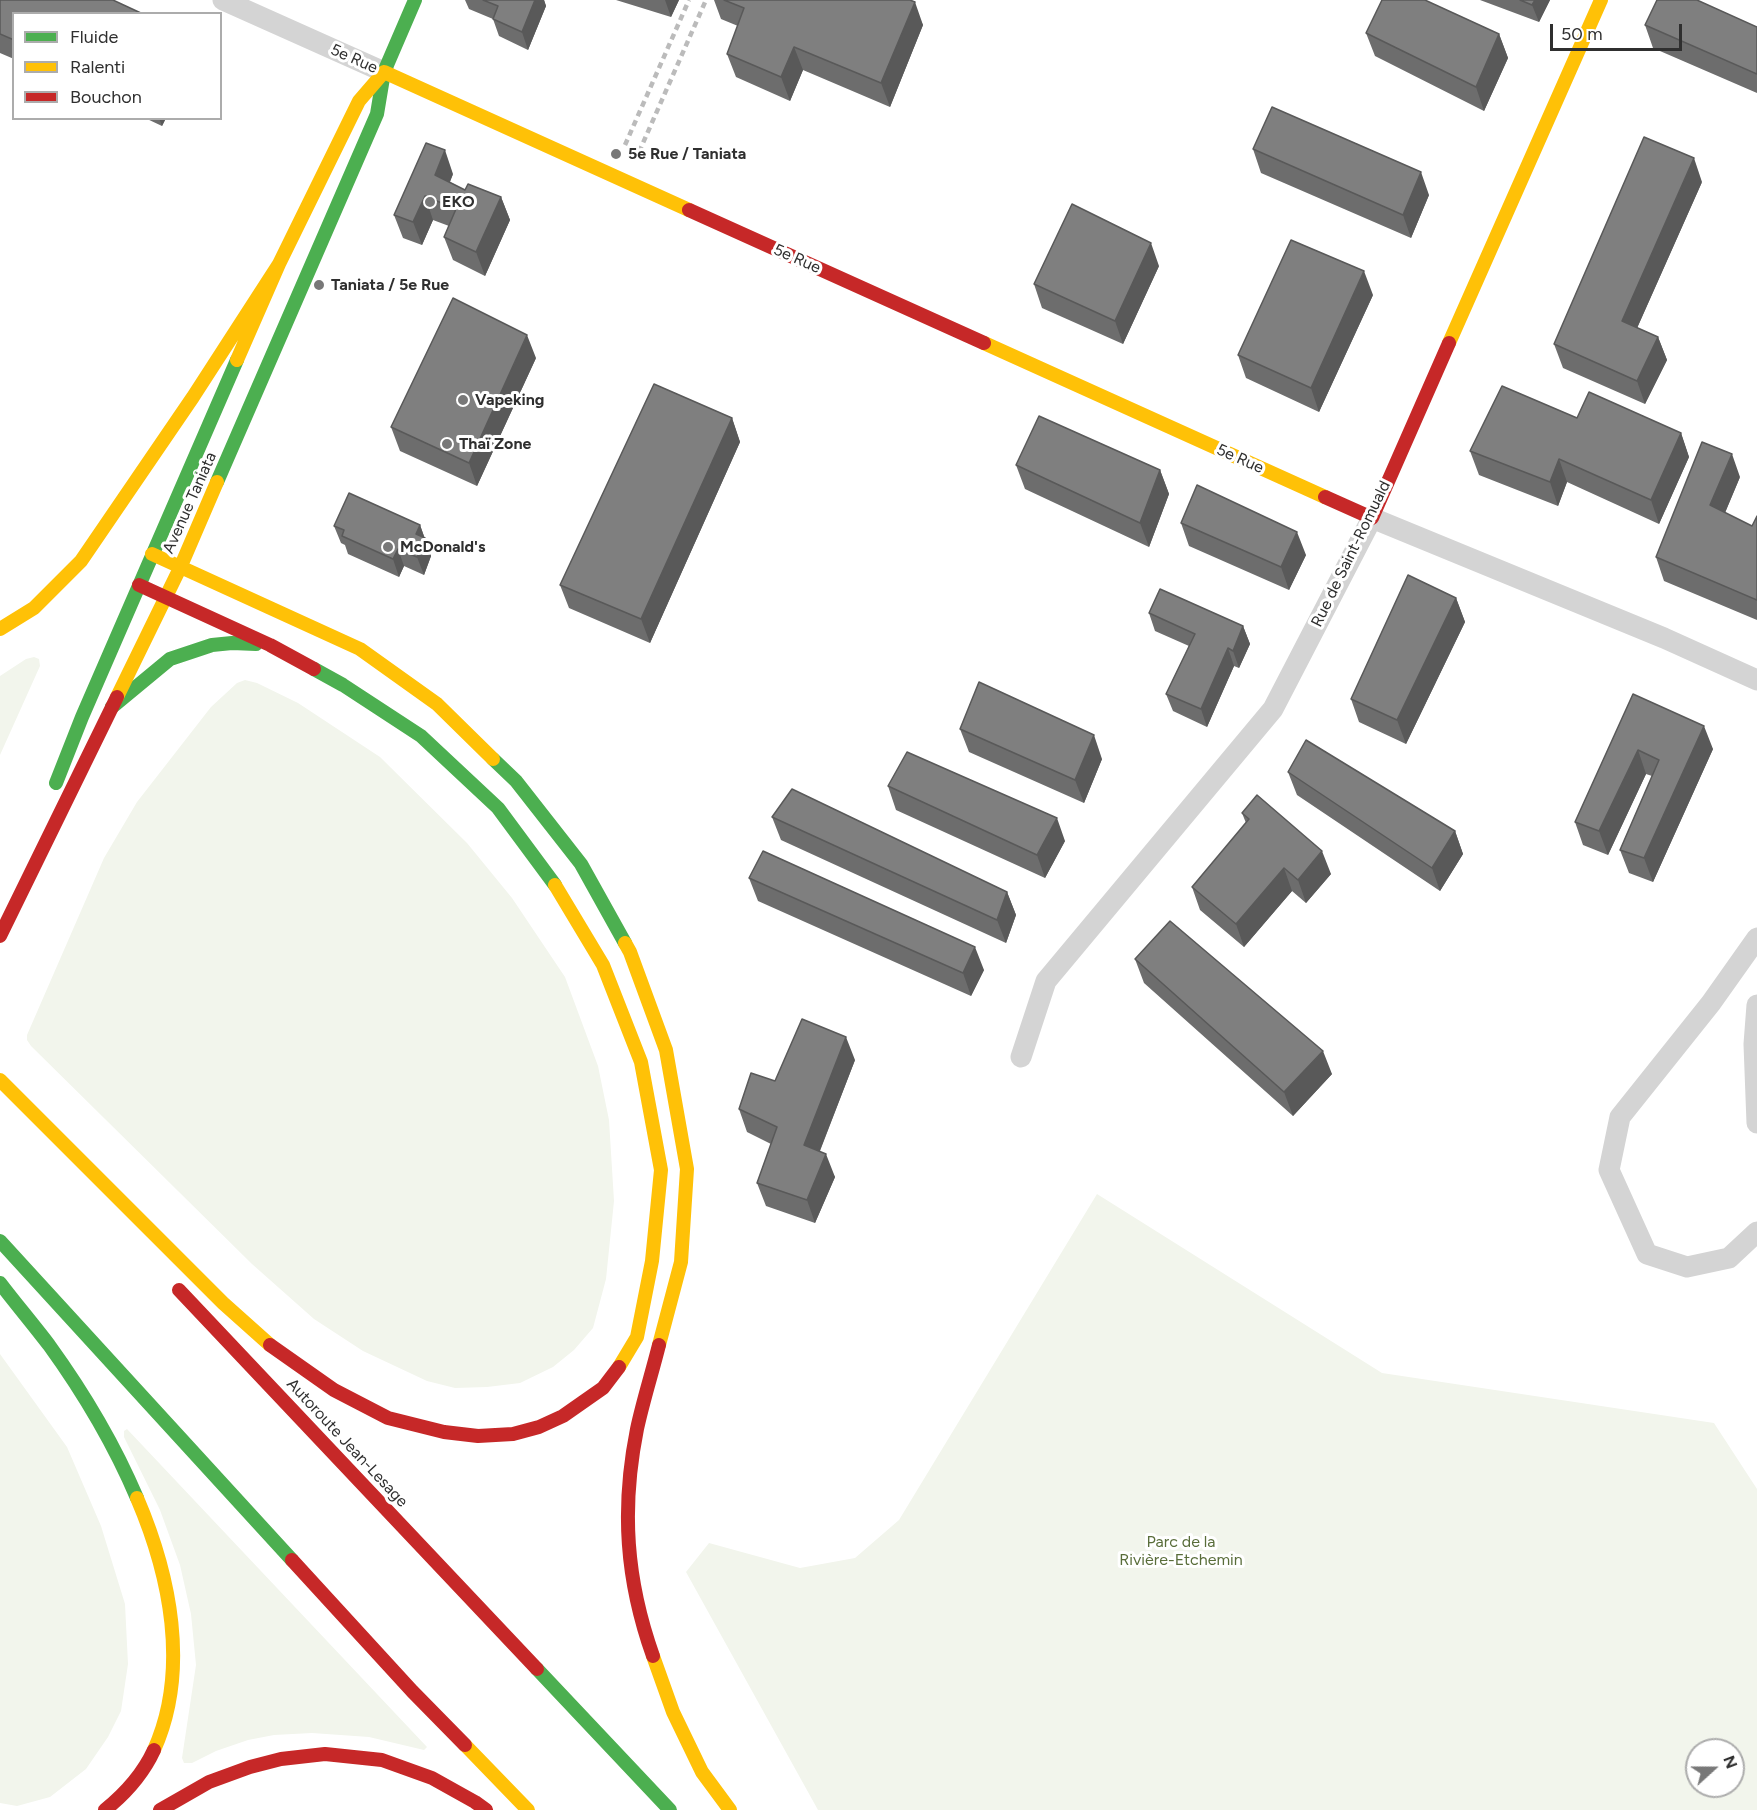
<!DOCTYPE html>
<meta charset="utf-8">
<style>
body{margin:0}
#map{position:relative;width:1757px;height:1810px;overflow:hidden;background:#fff;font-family:Figtree,sans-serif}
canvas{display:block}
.legend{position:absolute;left:12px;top:12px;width:210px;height:108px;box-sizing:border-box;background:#fff;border:2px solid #acacac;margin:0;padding:8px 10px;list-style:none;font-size:18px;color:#2f2f2f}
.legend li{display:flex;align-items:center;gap:12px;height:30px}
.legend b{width:30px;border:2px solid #acacac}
.north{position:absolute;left:1685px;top:1738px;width:60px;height:60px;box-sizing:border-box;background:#fff;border:2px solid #acacac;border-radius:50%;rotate:69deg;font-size:16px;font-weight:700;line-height:24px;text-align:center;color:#2f2f2f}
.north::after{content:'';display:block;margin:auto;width:21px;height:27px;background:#787878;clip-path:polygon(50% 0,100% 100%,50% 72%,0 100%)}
.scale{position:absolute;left:1550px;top:24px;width:132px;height:27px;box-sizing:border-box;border:3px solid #2f2f2f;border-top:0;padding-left:8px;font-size:18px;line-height:21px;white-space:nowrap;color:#2f2f2f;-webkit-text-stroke:4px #fff;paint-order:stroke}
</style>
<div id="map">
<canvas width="1757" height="1810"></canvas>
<ul class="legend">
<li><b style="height:8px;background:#4caf50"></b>Fluide</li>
<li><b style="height:8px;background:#ffc107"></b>Ralenti</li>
<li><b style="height:8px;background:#c62828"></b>Bouchon</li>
</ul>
<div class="north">N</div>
<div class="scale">50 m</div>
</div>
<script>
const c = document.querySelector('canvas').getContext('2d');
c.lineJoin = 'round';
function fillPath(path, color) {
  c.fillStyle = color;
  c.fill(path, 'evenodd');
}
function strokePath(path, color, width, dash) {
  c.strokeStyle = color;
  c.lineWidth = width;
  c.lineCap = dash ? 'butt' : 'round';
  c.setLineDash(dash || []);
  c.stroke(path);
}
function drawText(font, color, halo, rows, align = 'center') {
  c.font = font + ' Figtree,sans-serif';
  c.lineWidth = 6;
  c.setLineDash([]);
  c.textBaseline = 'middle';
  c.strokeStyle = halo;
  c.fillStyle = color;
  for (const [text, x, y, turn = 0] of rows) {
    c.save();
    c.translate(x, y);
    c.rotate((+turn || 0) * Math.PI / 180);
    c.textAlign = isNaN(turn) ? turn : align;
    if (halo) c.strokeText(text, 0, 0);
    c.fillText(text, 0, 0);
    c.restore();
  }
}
fillPath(new Path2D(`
 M 34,657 L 39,659 L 40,666 L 0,755 L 0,676 L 26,659 Z
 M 245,680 L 257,683 L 298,703 L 380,757 L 467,843 L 512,898 L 565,977 L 598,1066 L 609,1120 L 614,1201 L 606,1279 L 593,1328 L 574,1350 L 553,1367 L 520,1383 L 487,1387 L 455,1388 L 427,1381 L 363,1351 L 314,1319 L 252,1264 L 31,1046 L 27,1040 L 27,1035 L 104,858 L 137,802 L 211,707 L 237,683 Z
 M 1097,1194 L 1382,1373 L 1714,1423 L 1757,1489 L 1757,1810 L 818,1810 L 686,1572 L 709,1543 L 800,1568 L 855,1558 L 899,1520 ZM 1697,1750 L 1733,1750 L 1733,1786 L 1697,1786 Z
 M 0,1354 L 67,1447 L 101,1526 L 125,1604 L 128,1664 L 121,1711 L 108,1737 L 86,1769 L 50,1797 L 17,1806 L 0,1803 Z
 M 127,1429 L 427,1747 L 424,1750 L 369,1737 L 312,1733 L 274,1735 L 248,1740 L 216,1751 L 192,1763 L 184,1763 L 182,1758 L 196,1665 L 191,1614 L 180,1565 L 160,1510 L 124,1437 L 124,1431 Z`), '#f2f5ec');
strokePath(new Path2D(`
 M 223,0 L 384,72
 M 1757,938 L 1711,1003 L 1620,1117 L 1609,1170 L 1647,1254 L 1687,1267 L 1729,1258 L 1757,1232
 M 1757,1005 L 1754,1044 L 1757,1123
 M 1021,1057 L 1046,981 L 1273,709 L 1372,518 L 1664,638 L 1757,680`), '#d4d4d4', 21);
strokePath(new Path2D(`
 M 217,482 L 377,114 L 384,72 L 415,0
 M 314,669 L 343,685 L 421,736 L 498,808 L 555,885
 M 112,707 L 170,659 L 212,645 L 232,643 L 256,644
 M 493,759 L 516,781 L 581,864 L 625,943
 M 56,783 L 82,717 L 237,360
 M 0,1241 L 292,1560
 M 0,1283 C 16,1304 33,1324 49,1345 C 83,1392 114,1444 137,1498
 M 537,1669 L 670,1810`), '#4caf50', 14);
strokePath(new Path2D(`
 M 384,72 L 689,210
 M 984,343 L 1325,497
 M 1449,343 L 1601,0
 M 237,360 L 279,264 L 359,101 L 384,72
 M 152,554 L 360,649 L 437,704 L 493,759
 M 0,629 L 34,608 L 81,561 L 193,397 L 279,264
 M 117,697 L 180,568 L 217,482
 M 555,885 L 603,965 L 641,1062 L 661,1170 L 652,1261 L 637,1337 L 619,1367
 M 625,943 L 630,952 L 666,1050 L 687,1169 L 681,1262 L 659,1345
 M 0,1080 L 223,1303 L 270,1345
 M 137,1498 C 170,1575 190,1670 154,1750
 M 653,1656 L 673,1712 L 702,1772 L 730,1810
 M 465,1745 L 528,1810`), '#ffc107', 14);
strokePath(new Path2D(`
 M 689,210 L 984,343
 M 1325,497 L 1372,518 L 1449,343
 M 139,585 L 270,645 L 314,669
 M 0,936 L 117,697
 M 179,1290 L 537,1669
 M 270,1345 L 334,1390 L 388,1418 L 444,1432 L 478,1436 L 513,1434 L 539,1427 L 563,1416 L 603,1388 L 619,1367
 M 292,1560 L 412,1691 L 465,1745
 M 653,1656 C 626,1580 621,1509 637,1429 C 643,1401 652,1373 659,1345
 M 105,1810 C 126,1793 143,1774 154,1750
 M 160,1810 L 209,1782 L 250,1767 L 281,1759 L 325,1754 L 382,1760 L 432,1778 L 475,1802 L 486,1810`), '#c62828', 14);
strokePath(new Path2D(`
 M 625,145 L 689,0
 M 639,152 L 706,0`), '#bbb', 4.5, [6, 4.5]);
fillPath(new Path2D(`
 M 0,0 L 14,14 L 14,59 L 0,53 Z
 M 465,0 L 544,0 L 546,6 L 528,50 L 499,36 L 493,19 L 469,9 Z
 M 616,0 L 679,0 L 671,17 Z
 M 714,0 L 910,0 L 923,25 L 890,107 L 803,70 L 790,101 L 736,77 L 727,54 L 738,26 L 721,19 Z
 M 1480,0 L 1550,0 L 1539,22 Z
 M 1645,25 L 1757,27 L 1757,93 L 1653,48 Z
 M 1366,33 L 1499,34 L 1508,58 L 1484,111 L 1375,56 Z
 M 145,118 L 166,118 L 162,126 Z
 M 1253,149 L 1429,195 L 1411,238 L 1261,173 Z
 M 453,174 L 450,182 L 465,190 L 501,197 L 510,220 L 485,276 L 453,260 L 444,237 L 449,226 L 433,220 L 422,245 L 403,238 L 394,215 Z
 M 1702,182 L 1637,328 L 1658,337 L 1667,360 L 1645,404 L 1563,368 L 1554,344 Z
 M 1159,266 L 1123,344 L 1042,308 L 1034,284 Z
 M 1373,295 L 1319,412 L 1246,378 L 1238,355 Z
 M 536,358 L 477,486 L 400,451 L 391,427 Z
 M 732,418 L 740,442 L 650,643 L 569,608 L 560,585 Z
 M 1577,418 L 1681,433 L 1689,457 L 1659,524 L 1567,482 L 1558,506 L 1479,475 L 1470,451 Z
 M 1016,465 L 1160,470 L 1169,494 L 1149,547 L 1025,489 Z
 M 1740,477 L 1725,513 L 1752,526 L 1757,516 L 1757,620 L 1664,581 L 1656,557 Z
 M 1181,523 L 1306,555 L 1289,590 L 1189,546 Z
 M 420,525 L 431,556 L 424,575 L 404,566 L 399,577 L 348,554 L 345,545 L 341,543 L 334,526 Z
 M 1456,598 L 1465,622 L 1406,744 L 1359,722 L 1351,699 Z
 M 1149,613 L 1243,626 L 1250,644 L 1239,668 L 1234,666 L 1207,727 L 1173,711 L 1166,694 L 1189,646 L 1155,631 Z
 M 1633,694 L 1713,749 L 1653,882 L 1629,873 L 1620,850 L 1652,776 L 1646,774 L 1608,855 L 1583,845 L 1575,822 Z
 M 960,729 L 1102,759 L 1084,803 L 969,752 Z
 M 1288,772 L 1455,831 L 1463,854 L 1440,891 L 1297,795 Z
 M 888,786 L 1065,841 L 1045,878 L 896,810 Z
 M 1242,813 L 1331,874 L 1306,903 L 1292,891 L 1244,947 L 1200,910 L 1192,887 L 1246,823 Z
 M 772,817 L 1007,892 L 1016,915 L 1006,943 L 781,840 Z
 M 749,878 L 984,970 L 971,996 L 758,901 Z
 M 1135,959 L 1332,1074 L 1293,1116 L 1144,983 Z
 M 855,1060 L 820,1151 L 835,1177 L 815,1223 L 766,1206 L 757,1183 L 771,1144 L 747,1132 L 739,1109 L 775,1081 Z`), '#6d6d6d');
fillPath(new Path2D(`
 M 535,0 L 544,0 L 546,6 L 528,50 L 522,32 Z
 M 665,0 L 679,0 L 671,17 Z
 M 1535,0 L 1550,0 L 1539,22 L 1532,5 Z
 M 915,2 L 923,25 L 890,107 L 881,83 Z
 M 1499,34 L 1508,58 L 1484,111 L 1476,87 Z
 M 794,47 L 803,70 L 790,101 L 781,77 Z
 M 159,118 L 166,118 L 162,126 Z
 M 445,150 L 453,174 L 443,198 L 435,175 Z
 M 1694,158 L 1702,182 L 1630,344 L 1622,321 Z
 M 1421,172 L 1429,195 L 1411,238 L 1403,215 Z
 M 425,196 L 433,220 L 422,245 L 413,222 Z
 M 501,197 L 510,220 L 485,276 L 476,252 Z
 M 1151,243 L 1159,266 L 1123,344 L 1115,321 Z
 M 1364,271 L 1373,295 L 1319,412 L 1311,388 Z
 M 527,335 L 536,358 L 477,486 L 469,463 Z
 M 1658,337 L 1667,360 L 1645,404 L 1637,381 Z
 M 732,418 L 740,442 L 650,643 L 641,619 Z
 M 1681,433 L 1689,457 L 1659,524 L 1651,500 Z
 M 1732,454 L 1740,477 L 1718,529 L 1710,505 Z
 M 1559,459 L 1567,482 L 1558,506 L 1550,482 Z
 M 1160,470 L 1169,494 L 1149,547 L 1140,523 Z
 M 420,525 L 431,556 L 424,575 L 417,557 L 416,534 Z
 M 1297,532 L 1306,555 L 1289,590 L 1281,567 Z
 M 398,549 L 404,566 L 399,577 L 393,559 Z
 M 1456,598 L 1465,622 L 1406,744 L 1397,720 Z
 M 1243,626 L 1250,644 L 1239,668 L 1233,651 Z
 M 1228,648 L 1234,666 L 1207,727 L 1201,709 Z
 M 1704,726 L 1713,749 L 1653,882 L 1644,858 Z
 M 1094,735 L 1102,759 L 1084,803 L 1075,780 Z
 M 1638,750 L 1646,774 L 1608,855 L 1599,831 Z
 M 1057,818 L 1065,841 L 1045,878 L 1037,855 Z
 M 1455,831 L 1463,854 L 1440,891 L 1432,868 Z
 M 1322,851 L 1331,874 L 1306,903 L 1298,880 Z
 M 1284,868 L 1292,891 L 1244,947 L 1236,924 Z
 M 1007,892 L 1016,915 L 1006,943 L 997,920 Z
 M 975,947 L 984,970 L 971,996 L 963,973 Z
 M 846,1037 L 855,1060 L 813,1168 L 804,1145 Z
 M 1323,1051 L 1332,1074 L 1293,1116 L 1284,1092 Z
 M 826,1154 L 835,1177 L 815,1223 L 807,1200 Z`), '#595959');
const building = new Path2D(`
 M 0,0 L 113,0 L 143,14 L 14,14 L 14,40 L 0,34 Z
 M 483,0 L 535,0 L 522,32 L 493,19 L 498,6 Z
 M 724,0 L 910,0 L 915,2 L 881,83 L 794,47 L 781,77 L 727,54 L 744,8 Z
 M 1382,0 L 1425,0 L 1499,34 L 1476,87 L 1366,33 Z
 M 1520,0 L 1535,0 L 1532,5 Z
 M 1657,0 L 1697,0 L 1757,27 L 1757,74 L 1645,25 Z
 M 1272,107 L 1421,172 L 1403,215 L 1253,149 Z
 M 1644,137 L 1694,158 L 1622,321 L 1658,337 L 1637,381 L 1554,344 Z
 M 426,143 L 445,150 L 435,175 L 465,190 L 468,184 L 501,197 L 476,252 L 444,237 L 456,209 L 425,196 L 413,222 L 394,215 Z
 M 1072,204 L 1151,243 L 1115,321 L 1034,284 Z
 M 1291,240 L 1364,271 L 1311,388 L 1238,355 Z
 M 453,298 L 527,335 L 469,463 L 391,427 Z
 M 654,384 L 732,418 L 641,619 L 560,585 Z
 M 1502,386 L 1577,418 L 1589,392 L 1681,433 L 1651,500 L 1559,459 L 1550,482 L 1470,451 Z
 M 1039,416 L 1160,470 L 1140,523 L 1016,465 Z
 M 1702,442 L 1732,454 L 1710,505 L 1752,526 L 1757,516 L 1757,600 L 1656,557 Z
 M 1197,485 L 1297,532 L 1281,567 L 1181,523 Z
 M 349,493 L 420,525 L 416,534 L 425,538 L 417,557 L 398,549 L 393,559 L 342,536 L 344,530 L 334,526 Z
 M 1408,575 L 1456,598 L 1397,720 L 1351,699 Z
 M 1160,589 L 1243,626 L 1233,651 L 1228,648 L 1201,709 L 1166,694 L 1195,634 L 1149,613 Z
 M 979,682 L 1094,735 L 1075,780 L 960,729 Z
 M 1633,694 L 1704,726 L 1644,858 L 1620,850 L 1659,760 L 1638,750 L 1599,831 L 1575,822 Z
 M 1306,740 L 1455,831 L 1432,868 L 1288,772 Z
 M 907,752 L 1057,818 L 1037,855 L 888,786 Z
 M 792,789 L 1007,892 L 997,920 L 772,817 Z
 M 1257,795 L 1322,851 L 1298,880 L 1284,868 L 1236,924 L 1192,887 L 1249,819 L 1242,813 Z
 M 763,851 L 975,947 L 963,973 L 749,878 Z
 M 1170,921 L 1323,1051 L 1284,1092 L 1135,959 Z
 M 802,1019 L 846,1037 L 804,1145 L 826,1154 L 807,1200 L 757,1183 L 777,1127 L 739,1109 L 751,1073 L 775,1081 Z`);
fillPath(building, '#7f7f7f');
strokePath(building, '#595959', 1.5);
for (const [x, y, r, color] of [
 [616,154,6,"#787878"],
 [430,202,6,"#787878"],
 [319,285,6,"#787878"],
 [463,400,6,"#787878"],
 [447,444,6,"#787878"],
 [388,547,6,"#787878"]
]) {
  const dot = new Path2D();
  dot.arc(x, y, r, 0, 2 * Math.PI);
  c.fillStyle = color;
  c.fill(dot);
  strokePath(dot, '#fff', 2);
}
drawText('16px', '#2f2f2f', '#fff', [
 ["5e Rue",354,59,24],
 ["5e Rue",797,259,24],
 ["5e Rue",1240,459,24],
 ["Avenue Taniata",190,503,-66],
 ["Rue de Saint-Romuald",1351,554,-64],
 ["Autoroute Jean-Lesage",347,1443,47]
]);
drawText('bold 16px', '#2f2f2f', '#fff', [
 ["5e Rue / Taniata",628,154],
 ["EKO",442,202],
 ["Taniata / 5e Rue",331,285],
 ["Vapeking",475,400],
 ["Thaï Zone",459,444],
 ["McDonald's",400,547]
], 'left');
drawText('16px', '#596d3a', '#fff', [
 ["Parc de la",1181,1542],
 ["Rivière-Etchemin",1181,1560]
]);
</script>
